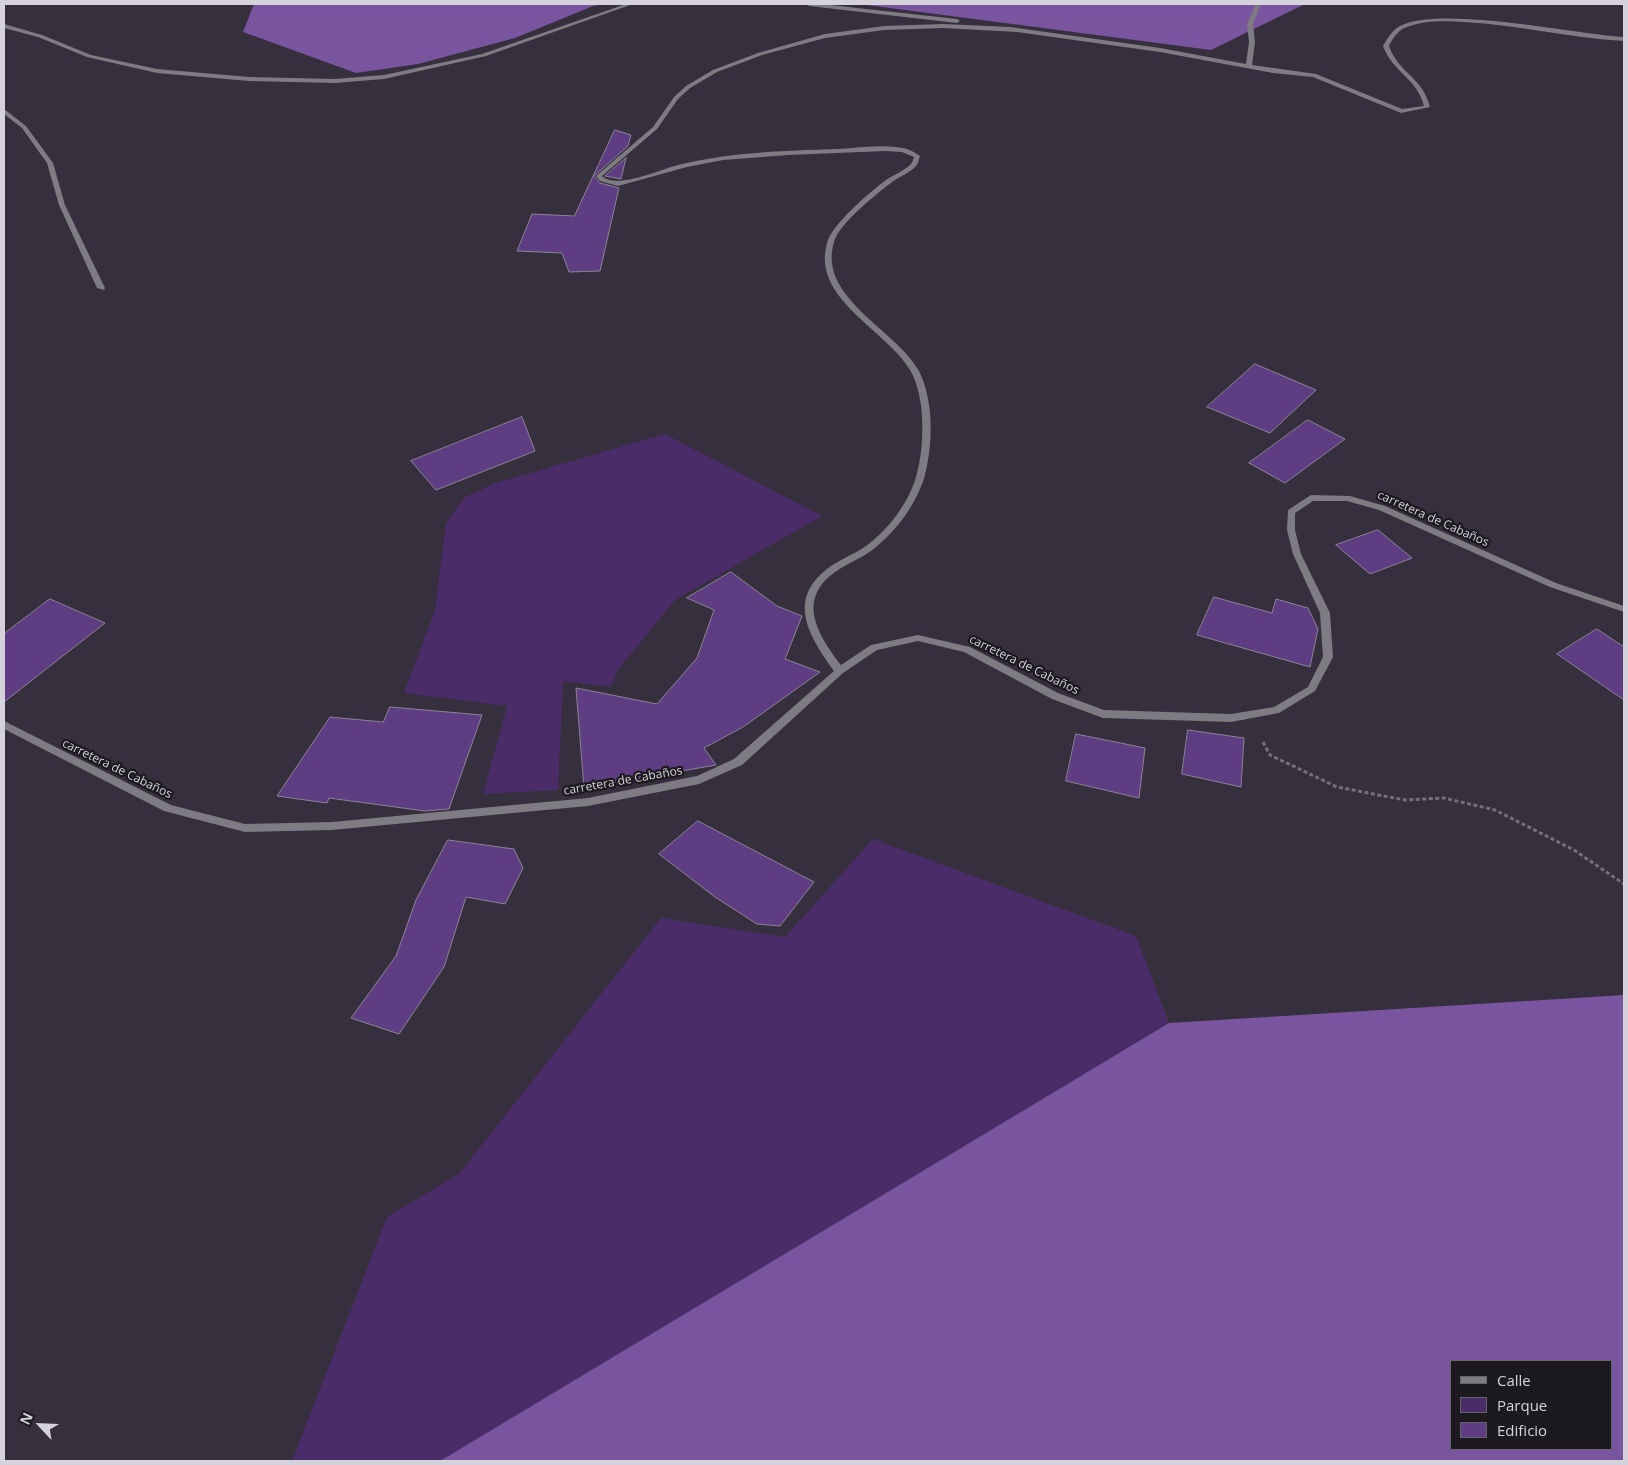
<!DOCTYPE html>
<meta charset="utf-8">
<style>
body{margin:0}
#map{position:relative;width:1628px;height:1465px;overflow:hidden;background:#362f3e;font-family:"Open Sans",sans-serif}
canvas{display:block}
.frame{position:absolute;inset:0;border:5px solid #d5d2db;pointer-events:none}
.legend{position:absolute;left:1450px;top:1360px;width:162px;height:90px;box-sizing:border-box;background:#1c191f;border:1px solid #66636a;margin:0;padding:6px 9px;list-style:none;font-size:15px;color:#d5d2db}
.legend li{display:flex;align-items:center;gap:10px;height:25px}
.legend b{width:25px;border:1px solid #66636a}
.north{position:absolute;left:15px;top:1400px;width:50px;height:50px;-webkit-text-stroke:4px #1c191f;paint-order:stroke;rotate:295deg;font-size:14px;font-weight:700;line-height:20px;text-align:center;color:#d5d2db}
.north::after{content:'';display:block;margin:auto;width:18px;height:22px;background:#d5d2db;clip-path:polygon(50% 0,100% 100%,50% 72%,0 100%)}
</style>
<div id="map">
<canvas width="1628" height="1465"></canvas>
<div class="frame"></div>
<ul class="legend">
<li><b style="height:6px;background:#7e7b82"></b>Calle</li>
<li><b style="height:14px;background:#4a2c69"></b>Parque</li>
<li><b style="height:14px;background:#5f3d83"></b>Edificio</li>
</ul>
<div class="north">N</div>
</div>
<script>
const c = document.querySelector('canvas').getContext('2d');
c.lineJoin = 'round';
function fillPath(path, color) {
  c.fillStyle = color;
  c.fill(path, 'evenodd');
}
function strokePath(path, color, width, dash) {
  c.strokeStyle = color;
  c.lineWidth = width;
  c.lineCap = dash ? 'butt' : 'round';
  c.setLineDash(dash || []);
  c.stroke(path);
}
function drawText(font, color, halo, rows, align = 'center') {
  c.font = font + ' "Open Sans",sans-serif';
  c.lineWidth = 4.5;
  c.setLineDash([]);
  c.textBaseline = 'middle';
  c.strokeStyle = halo;
  c.fillStyle = color;
  for (const [text, x, y, turn = 0] of rows) {
    c.save();
    c.translate(x, y);
    c.rotate((+turn || 0) * Math.PI / 180);
    c.textAlign = isNaN(turn) ? turn : align;
    if (halo) c.strokeText(text, 0, 0);
    c.fillText(text, 0, 0);
    c.restore();
  }
}
fillPath(new Path2D(`
 M 665,434 L 822,516 L 675,600 L 616,672 L 611,687 L 563,681 L 558,790 L 483,794 L 507,706 L 404,693 L 435,610 L 446,523 L 465,497 L 496,483 Z
 M 873,839 L 1136,936 L 1169,1023 L 440,1461 L 292,1461 L 387,1217 L 459,1174 L 661,918 L 785,937 Z`), '#4a2c69');
fillPath(new Path2D(`
 M 254,4 L 605,4 L 593,6 L 515,38 L 418,64 L 356,73 L 243,32 Z
 M 869,4 L 1305,4 L 1211,50 L 867,5 Z
 M 1624,995 L 1624,1461 L 440,1461 L 1169,1023 ZM 1452,1361 L 1612,1361 L 1612,1449 L 1452,1449 Z`), '#78559e');
const building = new Path2D(`
 M 615,130 L 631,135 L 628,146 L 594,176 L 600,183 L 619,188 L 600,271 L 569,272 L 562,253 L 517,251 L 532,214 L 574,216 Z
 M 626,158 L 621,179 L 605,176 Z
 M 1255,364 L 1316,390 L 1270,433 L 1207,407 Z
 M 522,417 L 535,451 L 436,490 L 411,461 Z
 M 1308,420 L 1345,439 L 1285,483 L 1249,463 Z
 M 1378,530 L 1412,558 L 1370,574 L 1336,545 Z
 M 731,572 L 777,606 L 802,616 L 785,659 L 820,672 L 743,727 L 704,748 L 716,765 L 584,788 L 576,688 L 657,704 L 697,658 L 714,610 L 687,598 Z
 M 1214,597 L 1272,613 L 1276,599 L 1308,608 L 1318,629 L 1310,667 L 1197,635 Z
 M 50,599 L 105,623 L 4,702 L 4,634 Z
 M 1597,629 L 1624,647 L 1624,700 L 1557,654 Z
 M 390,707 L 482,715 L 449,809 L 425,811 L 329,798 L 327,803 L 277,796 L 330,717 L 383,722 Z
 M 1188,730 L 1244,738 L 1241,787 L 1182,774 Z
 M 1076,734 L 1145,748 L 1139,798 L 1066,781 Z
 M 698,821 L 814,882 L 780,926 L 757,924 L 715,897 L 659,854 Z
 M 448,840 L 514,849 L 523,868 L 505,904 L 466,897 L 444,967 L 399,1034 L 351,1018 L 396,956 L 416,900 Z`);
fillPath(building, '#5f3d83');
strokePath(building, '#8b8495', 1);
strokePath(new Path2D(`
 M 1263,742 L 1270,755 L 1337,787 L 1405,800 L 1444,798 L 1495,810 L 1574,850 L 1624,884`), '#756f7c', 3, [4, 2.5]);
fillPath(new Path2D(`
 M 4,109 L 26,126 L 53,163 L 65,205 L 105,288 L 104,290 L 97,288 L 59,205 L 47,163 L 22,128 L 4,114 Z`), '#7e7b82');
fillPath(new Path2D(`
 M 626,4 L 633,4 L 486,56 L 384,79 L 335,83 L 249,81 L 157,73 L 87,57 L 38,37 L 4,28 L 4,24 L 42,35 L 91,55 L 157,69 L 249,77 L 335,79 L 384,75 L 482,54 Z
 M 807,4 L 821,4 L 957,19 L 960,21 L 957,23 L 809,6 Z
 M 1256,4 L 1261,4 L 1253,24 L 1255,42 L 1252,65 L 1316,74 L 1402,109 L 1424,106 C 1417,78 1393,73 1383,46 C 1388,38 1392,30 1400,26 C 1439,5 1575,34 1624,37 L 1624,41 C 1571,38 1518,25 1464,22 C 1445,21 1425,20 1407,27 C 1398,30 1393,38 1389,46 C 1399,74 1422,76 1430,107 L 1401,113 L 1313,77 L 1273,73 L 1160,52 L 1017,32 L 943,28 L 884,30 L 825,38 L 762,55 L 717,72 L 690,88 L 678,99 L 657,129 L 602,176 C 615,189 655,172 671,167 C 725,152 782,151 838,149 C 859,148 882,144 903,148 C 909,149 916,153 920,156 C 919,159 918,164 916,166 C 910,173 898,177 891,183 C 876,194 838,225 834,242 C 817,298 897,330 919,371 C 934,401 933,444 925,475 C 917,504 895,533 871,551 C 860,559 846,564 835,572 C 796,600 818,635 841,665 L 871,645 L 918,635 L 970,647 L 1058,693 L 1104,710 L 1231,714 L 1274,707 L 1308,687 L 1323,657 L 1320,613 L 1293,554 L 1287,530 L 1288,510 L 1311,495 L 1350,496 L 1385,506 L 1556,583 L 1624,606 L 1624,612 L 1550,587 L 1379,510 L 1347,501 L 1313,501 L 1295,513 L 1295,530 L 1301,554 L 1330,613 L 1333,657 L 1315,691 L 1279,713 L 1231,722 L 1103,718 L 1052,699 L 964,652 L 918,641 L 877,650 L 843,673 L 742,765 L 699,784 L 588,806 L 332,830 L 245,832 L 164,811 L 4,729 L 4,721 L 171,805 L 245,824 L 332,822 L 588,798 L 697,776 L 734,759 L 834,671 C 810,637 786,601 827,569 C 838,560 853,555 866,546 C 888,530 908,504 916,477 C 925,447 926,397 910,370 C 887,330 811,299 827,243 C 832,224 870,192 886,180 C 892,176 907,169 911,164 C 913,162 913,159 914,157 L 902,152 L 886,151 L 788,155 L 723,160 L 687,167 L 618,186 L 600,181 L 596,176 L 653,127 L 674,97 L 686,86 L 713,70 L 758,53 L 825,34 L 884,26 L 943,24 L 1010,27 L 1160,48 L 1246,64 L 1249,42 L 1247,24 Z`), '#7e7b82');
drawText('12px', '#d5d2db', '#1c191f', [
 ["carretera de Cabaños",1433,519,24],
 ["carretera de Cabaños",1024,665,26],
 ["carretera de Cabaños",117,769,26],
 ["carretera de Cabaños",623,781,-10]
]);
</script>
